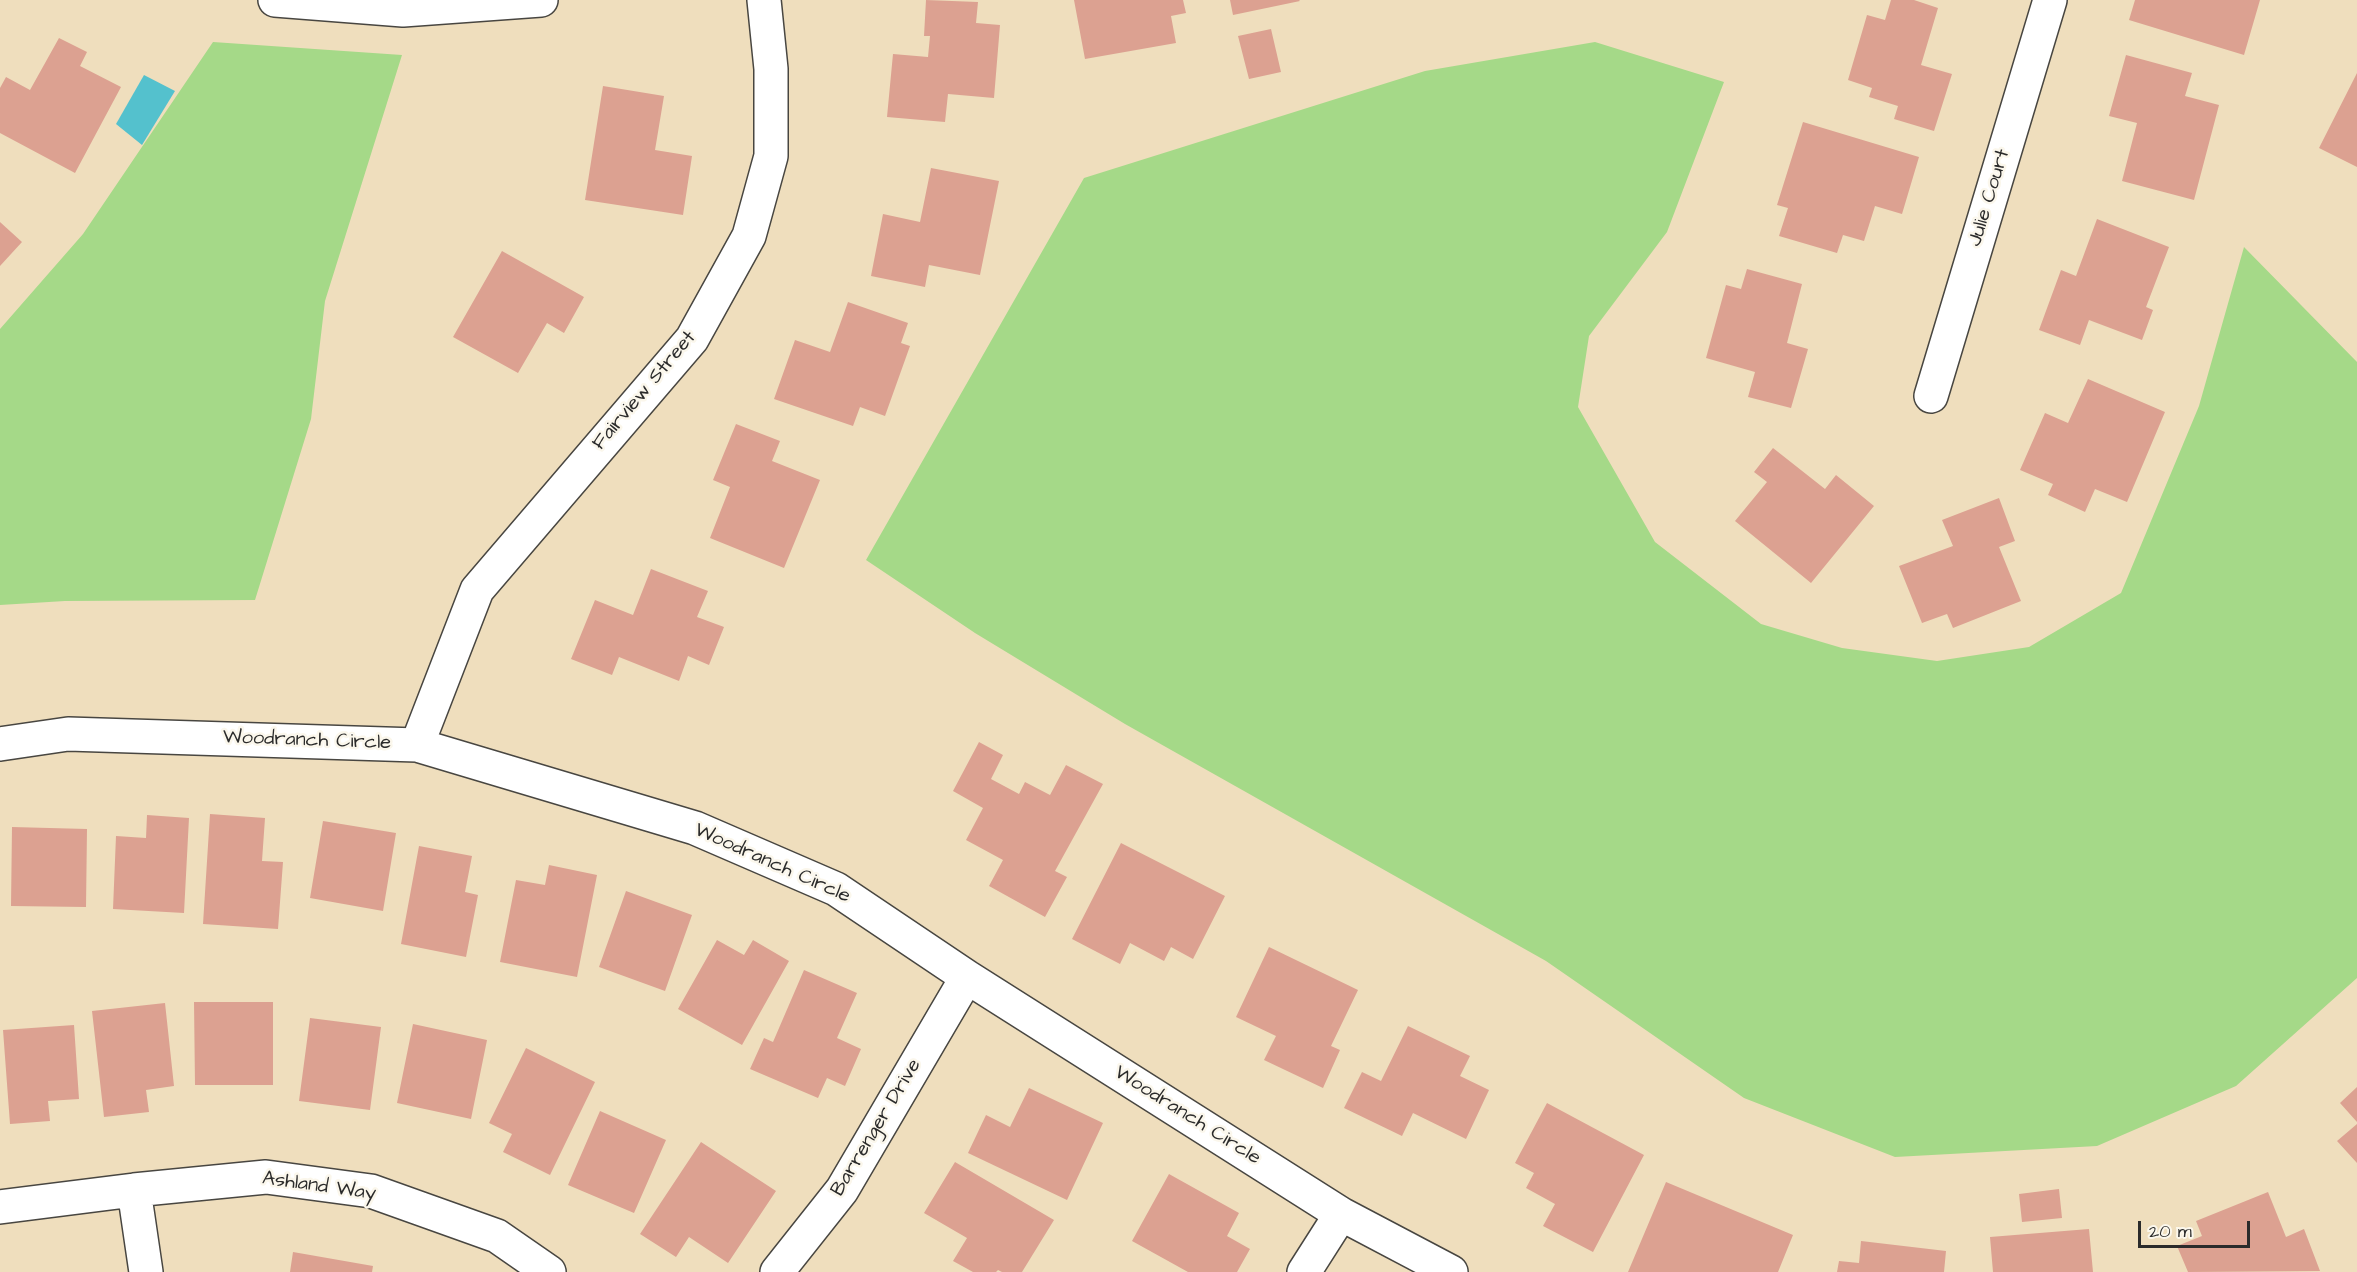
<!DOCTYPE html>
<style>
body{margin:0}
#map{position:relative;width:2357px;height:1272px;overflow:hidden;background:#efdebd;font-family:"Architects Daughter",sans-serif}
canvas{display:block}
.scale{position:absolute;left:2138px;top:1221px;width:112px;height:27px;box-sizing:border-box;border:3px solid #2b2b2b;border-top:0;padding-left:8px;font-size:18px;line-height:21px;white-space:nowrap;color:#2b2b2b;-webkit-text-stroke:4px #fbf7ec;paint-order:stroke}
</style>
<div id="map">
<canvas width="2357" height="1272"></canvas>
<div class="scale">20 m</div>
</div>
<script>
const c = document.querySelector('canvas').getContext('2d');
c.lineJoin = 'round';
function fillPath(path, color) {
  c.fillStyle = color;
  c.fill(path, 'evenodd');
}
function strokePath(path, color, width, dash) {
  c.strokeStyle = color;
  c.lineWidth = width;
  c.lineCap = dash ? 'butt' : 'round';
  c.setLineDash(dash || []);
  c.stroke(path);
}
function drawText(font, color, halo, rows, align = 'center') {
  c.font = font + ' "Architects Daughter",sans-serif';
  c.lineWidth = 5;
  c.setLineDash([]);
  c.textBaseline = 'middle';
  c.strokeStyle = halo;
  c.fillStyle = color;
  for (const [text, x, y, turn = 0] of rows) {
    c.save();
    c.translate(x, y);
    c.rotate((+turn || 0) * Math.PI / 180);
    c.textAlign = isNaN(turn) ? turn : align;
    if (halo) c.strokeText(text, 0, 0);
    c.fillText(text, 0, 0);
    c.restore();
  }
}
fillPath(new Path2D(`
 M 213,42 L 402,55 L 325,301 L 311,419 L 255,600 L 65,601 L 0,605 L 0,329 L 83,234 Z
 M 1595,42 L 1724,82 L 1667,232 L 1589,336 L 1578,407 L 1655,542 L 1761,624 L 1842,648 L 1937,661 L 2029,647 L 2121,593 L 2199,406 L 2244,247 L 2357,362 L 2357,978 L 2236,1086 L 2097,1146 L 1895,1157 L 1744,1098 L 1546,961 L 1125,724 L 975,633 L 866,560 L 1084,178 L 1425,71 Z`), '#a5d988');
fillPath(new Path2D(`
 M 144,75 L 175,91 L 142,145 L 116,124 Z`), '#54c1cd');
fillPath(new Path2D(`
 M 926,0 L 978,2 L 976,23 L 1000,25 L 994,98 L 948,94 L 945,122 L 887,117 L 893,54 L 928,57 L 930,36 L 924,36 Z
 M 1074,0 L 1183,0 L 1186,13 L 1171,16 L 1176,43 L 1085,59 Z
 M 1230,0 L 1299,0 L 1300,1 L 1233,15 Z
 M 1891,0 L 1914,0 L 1938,8 L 1921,65 L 1952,74 L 1934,131 L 1894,119 L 1898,106 L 1869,97 L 1872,88 L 1848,80 L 1867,15 L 1885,20 Z
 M 2135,0 L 2260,0 L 2244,55 L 2129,20 Z
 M 1271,29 L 1281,72 L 1249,79 L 1238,36 Z
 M 59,38 L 87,52 L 80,66 L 121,87 L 75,173 L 0,133 L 0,88 L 6,77 L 30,90 Z
 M 2126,55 L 2192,73 L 2185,96 L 2219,105 L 2194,200 L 2122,181 L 2137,123 L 2109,116 Z
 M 2357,73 L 2357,167 L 2319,148 Z
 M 603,86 L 664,96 L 655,150 L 692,156 L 683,215 L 585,200 Z
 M 1803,122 L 1919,157 L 1902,214 L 1875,206 L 1864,241 L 1843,235 L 1837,253 L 1779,236 L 1788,208 L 1777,205 Z
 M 931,168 L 999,181 L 980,275 L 929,265 L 925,287 L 871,276 L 883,214 L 920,222 Z
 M 2097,219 L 2169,247 L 2146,307 L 2153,310 L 2142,340 L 2089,320 L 2080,345 L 2039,330 L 2061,270 L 2076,276 Z
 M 0,222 L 22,242 L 0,266 Z
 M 502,251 L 584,297 L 564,333 L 547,323 L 518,373 L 453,337 Z
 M 1747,269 L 1802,284 L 1787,343 L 1808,349 L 1791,408 L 1748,397 L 1755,372 L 1706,358 L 1726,285 L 1741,289 Z
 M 848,302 L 908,323 L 901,343 L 910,346 L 885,416 L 860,407 L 853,426 L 774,399 L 795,340 L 830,352 Z
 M 2088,379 L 2165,412 L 2127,502 L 2095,489 L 2085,512 L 2048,495 L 2053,484 L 2020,470 L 2045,413 L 2068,423 Z
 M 736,424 L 780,441 L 772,461 L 820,480 L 784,568 L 710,538 L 730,487 L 713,480 Z
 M 1773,448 L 1825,489 L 1836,475 L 1874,506 L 1811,583 L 1735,521 L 1767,482 L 1754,472 Z
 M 1999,498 L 2015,541 L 1999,547 L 2021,601 L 1953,628 L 1947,614 L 1922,623 L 1899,566 L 1953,546 L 1942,520 Z
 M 651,569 L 708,591 L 697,617 L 724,627 L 709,665 L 688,656 L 679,681 L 619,657 L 612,675 L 571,659 L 595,600 L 633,615 Z
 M 979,742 L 1003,755 L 991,779 L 1019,794 L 1025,782 L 1050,795 L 1066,765 L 1103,784 L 1055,871 L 1067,877 L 1045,917 L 989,886 L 1003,860 L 966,840 L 983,808 L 953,791 Z
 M 210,814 L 265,818 L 262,861 L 283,862 L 278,929 L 203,924 Z
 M 147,815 L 189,818 L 184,913 L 113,909 L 116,836 L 146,838 Z
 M 323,821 L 396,833 L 383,911 L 310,898 Z
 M 12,827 L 87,829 L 86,907 L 11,906 Z
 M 1121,843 L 1225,896 L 1193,959 L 1171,947 L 1164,961 L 1130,943 L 1120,964 L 1072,939 Z
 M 419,846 L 472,856 L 465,892 L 478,895 L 466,957 L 401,944 Z
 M 549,865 L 597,875 L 577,977 L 500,962 L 516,880 L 545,885 Z
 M 626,891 L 692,915 L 665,991 L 599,967 Z
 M 717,940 L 744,955 L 753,940 L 789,961 L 742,1045 L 678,1009 Z
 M 1269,947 L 1358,990 L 1331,1046 L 1340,1050 L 1323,1088 L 1264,1060 L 1276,1036 L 1236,1017 Z
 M 804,970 L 857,993 L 837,1038 L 861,1049 L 845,1086 L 827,1078 L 818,1098 L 750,1069 L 764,1038 L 773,1042 Z
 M 194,1002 L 273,1002 L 273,1085 L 195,1085 Z
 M 165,1003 L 174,1086 L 146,1090 L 149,1112 L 104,1117 L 92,1011 Z
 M 310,1018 L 381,1027 L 370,1110 L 299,1101 Z
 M 413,1024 L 487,1040 L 471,1119 L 397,1103 Z
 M 74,1025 L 79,1099 L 48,1101 L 50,1121 L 10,1124 L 3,1030 Z
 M 1408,1026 L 1470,1056 L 1460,1076 L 1489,1090 L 1466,1139 L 1413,1113 L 1402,1136 L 1344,1108 L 1362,1072 L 1381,1081 Z
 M 526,1048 L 595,1082 L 550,1175 L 503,1152 L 512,1134 L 489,1123 Z
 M 2357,1087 L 2357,1122 L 2340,1103 Z
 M 1029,1088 L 1103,1123 L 1067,1200 L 968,1153 L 986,1115 L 1010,1127 Z
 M 1547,1103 L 1644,1155 L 1593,1252 L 1543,1226 L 1555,1204 L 1526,1188 L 1534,1173 L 1515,1163 Z
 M 600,1111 L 666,1140 L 634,1213 L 568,1185 Z
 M 2357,1124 L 2357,1163 L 2337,1141 Z
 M 701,1142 L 776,1191 L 728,1263 L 689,1237 L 676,1257 L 640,1234 Z
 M 955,1162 L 1054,1220 L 1022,1272 L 1002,1272 L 998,1270 L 996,1272 L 973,1272 L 953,1261 L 967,1238 L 924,1213 Z
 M 1169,1174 L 1239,1213 L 1227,1236 L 1250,1249 L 1237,1272 L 1188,1272 L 1132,1241 Z
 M 1666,1182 L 1793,1235 L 1778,1272 L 1628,1272 Z
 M 2059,1189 L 2062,1218 L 2022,1222 L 2019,1194 Z
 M 2268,1192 L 2286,1237 L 2304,1229 L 2320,1271 L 2188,1272 L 2177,1246 L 2202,1236 L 2196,1221 Z
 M 2089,1229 L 2093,1272 L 1993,1272 L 1990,1237 Z
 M 1861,1241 L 1946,1251 L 1944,1272 L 1837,1272 L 1839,1261 L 1859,1263 Z
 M 293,1252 L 373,1266 L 372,1272 L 290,1272 Z`), '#dca191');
const minor = new Path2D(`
 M 275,0 L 403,10 L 541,0
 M 1931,396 L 2050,0
 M 0,744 L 68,734 L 417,745 L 695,828 L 836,889 L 967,977 L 1341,1214 L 1451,1272
 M 417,745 L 477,590 L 692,339 L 749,236 L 771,156 L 771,69 L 764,0
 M 134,1190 L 146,1272
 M 0,1207 L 134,1190 L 266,1177 L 371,1191 L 497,1236 L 549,1272
 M 777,1272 L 842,1190 L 967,977
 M 1304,1272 L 1341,1214`);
strokePath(minor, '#484641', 36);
strokePath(minor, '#fff', 33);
drawText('20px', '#2b2b2b', '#fbf7ec', [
 ["Julie Court",1990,198,-73],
 ["Fairview Street",645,391,-50],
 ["Woodranch Circle",307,741,2],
 ["Woodranch Circle",772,864,24],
 ["Woodranch Circle",1187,1116,32],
 ["Barrenger Drive",877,1128,-59],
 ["Ashland Way",319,1187,8]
]);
</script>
